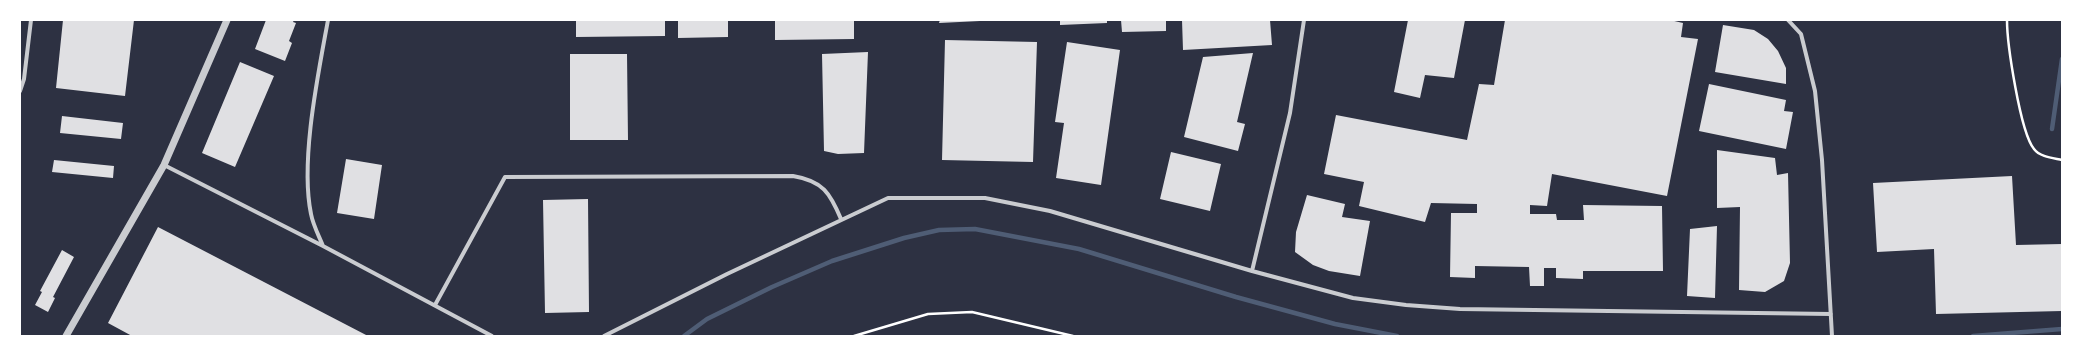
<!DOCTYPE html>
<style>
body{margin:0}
#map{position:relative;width:2082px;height:356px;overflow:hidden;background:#2d3142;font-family:Karla,sans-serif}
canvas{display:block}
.frame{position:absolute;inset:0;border:21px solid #fff;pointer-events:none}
</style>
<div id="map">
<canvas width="2082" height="356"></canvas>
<div class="frame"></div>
</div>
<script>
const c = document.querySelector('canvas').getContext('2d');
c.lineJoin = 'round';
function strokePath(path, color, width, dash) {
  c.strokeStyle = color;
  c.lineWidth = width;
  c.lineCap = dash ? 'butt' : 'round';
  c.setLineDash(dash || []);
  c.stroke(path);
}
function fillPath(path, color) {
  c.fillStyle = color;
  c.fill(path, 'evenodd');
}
strokePath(new Path2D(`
 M 2052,129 L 2062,59
 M 684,336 L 707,319 L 772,287 L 832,261 L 904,238 L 939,230 L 975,229 L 1079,249 L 1236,297 L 1335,324 L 1397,336
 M 1973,336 L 2062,329`), '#4f5d75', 4.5);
fillPath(new Path2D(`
 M 63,20 L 134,20 L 125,96 L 56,88 Z
 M 266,20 L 294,20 L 293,22 L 296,23 L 289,41 L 292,43 L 285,61 L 255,49 Z
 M 576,20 L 665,20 L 665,36 L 576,37 Z
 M 678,20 L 728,20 L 728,37 L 678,38 Z
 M 775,20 L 854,20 L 854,39 L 775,40 Z
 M 940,20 L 980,20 L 980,21 L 939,23 Z
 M 1060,20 L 1107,20 L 1107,23 L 1060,25 Z
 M 1121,20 L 1166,20 L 1166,31 L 1122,32 Z
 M 1182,20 L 1270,20 L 1272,45 L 1183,50 Z
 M 1408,20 L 1465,20 L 1454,78 L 1425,75 L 1420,98 L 1394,92 Z
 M 1505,20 L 1670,20 L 1683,23 L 1681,37 L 1698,39 L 1667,196 L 1552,174 L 1547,206 L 1530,205 L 1530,214 L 1556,214 L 1557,220 L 1584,220 L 1583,205 L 1662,206 L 1663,271 L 1583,271 L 1583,279 L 1556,278 L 1556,268 L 1544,268 L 1544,286 L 1530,286 L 1529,267 L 1475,266 L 1475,278 L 1450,277 L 1451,213 L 1477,213 L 1477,204 L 1431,203 L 1425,222 L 1359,206 L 1364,182 L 1324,174 L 1336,115 L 1467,140 L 1479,84 L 1494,85 Z
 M 1723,25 L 1754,30 L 1768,39 L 1778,51 L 1786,68 L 1786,84 L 1715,72 Z
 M 945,40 L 1037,42 L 1033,162 L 942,160 Z
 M 1067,42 L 1120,50 L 1101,185 L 1056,178 L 1064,123 L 1055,122 Z
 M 868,52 L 864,153 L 838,154 L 824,151 L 822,54 Z
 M 1253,53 L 1237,122 L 1245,124 L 1238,151 L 1184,137 L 1203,57 Z
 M 570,54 L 627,54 L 628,140 L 570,140 Z
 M 240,62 L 274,76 L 235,167 L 202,153 Z
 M 1709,84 L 1786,100 L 1784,111 L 1793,112 L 1786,149 L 1699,131 Z
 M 62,116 L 123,123 L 121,139 L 60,133 Z
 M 1717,150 L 1775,158 L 1777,175 L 1788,173 L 1790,263 L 1784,281 L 1765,292 L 1739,290 L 1740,207 L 1717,208 Z
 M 1171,152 L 1221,164 L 1210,211 L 1160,199 Z
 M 346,159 L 382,165 L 374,219 L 337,213 Z
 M 54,160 L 114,166 L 113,178 L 52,172 Z
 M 2012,176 L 2016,245 L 2062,244 L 2062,311 L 1936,314 L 1934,249 L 1877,252 L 1873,183 Z
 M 1307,195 L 1345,204 L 1342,217 L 1370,221 L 1360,276 L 1329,271 L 1313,265 L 1295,252 L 1296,232 Z
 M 588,199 L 589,312 L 545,313 L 543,200 Z
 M 1717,226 L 1715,298 L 1687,296 L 1690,229 Z
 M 158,227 L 368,336 L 132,336 L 108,323 Z
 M 62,250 L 74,257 L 53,297 L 55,298 L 48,312 L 35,305 L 42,292 L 40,291 Z`), '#e0e0e3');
strokePath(new Path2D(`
 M 2007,20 C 2007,43 2020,132 2034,149 C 2040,157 2053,158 2062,160
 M 854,336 L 928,314 L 972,312 L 1073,336`), '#fff', 2.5);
strokePath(new Path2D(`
 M 1788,20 L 1801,34 L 1815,91 L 1822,160 L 1832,336
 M 20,91 L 24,79 L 31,20
 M 164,165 L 323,246 L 492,336
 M 323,246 C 319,236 313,225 311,214 C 300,161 318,75 328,20
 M 1252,271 L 1290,113 L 1304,20
 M 435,305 L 505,177 L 793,176 C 823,181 830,193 841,219
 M 604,336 L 727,274 L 888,198 L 985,198 L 1050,211 L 1252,271 L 1353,298 L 1406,305 L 1460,309 L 1831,314`), '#caccd0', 4);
strokePath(new Path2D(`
 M 66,336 L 164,165 L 227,20`), '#caccd0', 7);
</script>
